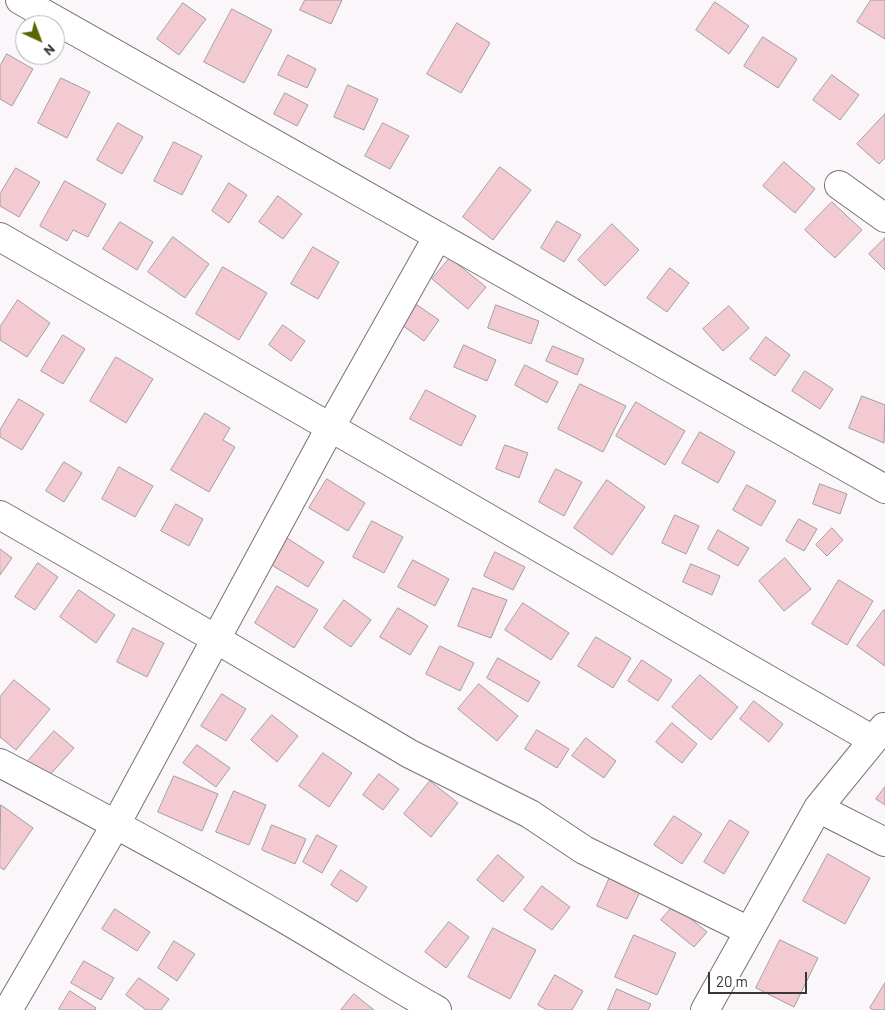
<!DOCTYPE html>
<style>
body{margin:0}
#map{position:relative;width:885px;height:1010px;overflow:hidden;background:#fbf6f9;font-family:Barlow,sans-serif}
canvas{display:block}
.north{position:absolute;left:15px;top:15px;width:50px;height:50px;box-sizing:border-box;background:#fff;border:1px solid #afafaf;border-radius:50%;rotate:137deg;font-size:14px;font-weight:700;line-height:20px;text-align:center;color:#383637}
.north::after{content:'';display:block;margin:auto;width:18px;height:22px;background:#5c6401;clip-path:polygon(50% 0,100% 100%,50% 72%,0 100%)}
.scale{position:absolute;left:708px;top:972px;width:99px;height:22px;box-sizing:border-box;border:2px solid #383637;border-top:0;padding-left:6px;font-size:15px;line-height:18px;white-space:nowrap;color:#383637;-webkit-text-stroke:4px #fff;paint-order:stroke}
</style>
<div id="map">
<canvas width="885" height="1010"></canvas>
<div class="north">N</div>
<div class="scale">20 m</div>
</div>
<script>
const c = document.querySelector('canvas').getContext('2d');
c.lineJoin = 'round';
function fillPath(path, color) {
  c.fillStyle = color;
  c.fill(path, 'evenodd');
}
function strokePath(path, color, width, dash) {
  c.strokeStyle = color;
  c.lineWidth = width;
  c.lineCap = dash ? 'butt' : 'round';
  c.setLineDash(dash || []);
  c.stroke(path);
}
const building = new Path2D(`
 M 305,0 L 342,0 L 331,24 L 300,10 Z
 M 871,0 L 885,0 L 885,39 L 857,22 Z
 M 715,2 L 749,26 L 729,54 L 696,30 Z
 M 183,3 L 206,19 L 179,55 L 157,39 Z
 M 232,9 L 272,30 L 244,83 L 204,62 Z
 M 457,23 L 490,43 L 461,93 L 427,74 Z
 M 763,37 L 797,59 L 778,88 L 744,66 Z
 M 7,54 L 33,69 L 12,106 L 0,99 L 0,66 Z
 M 288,55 L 316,69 L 307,88 L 278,75 Z
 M 832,75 L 859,95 L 840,120 L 813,100 Z
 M 61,78 L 90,92 L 67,138 L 38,123 Z
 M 348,85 L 378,99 L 364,130 L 334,117 Z
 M 285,93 L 308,105 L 297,126 L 274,114 Z
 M 885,114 L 885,158 L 879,164 L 857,144 Z
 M 118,123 L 143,137 L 122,174 L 97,160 Z
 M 383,123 L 409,136 L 390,169 L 365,156 Z
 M 174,142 L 202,156 L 182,195 L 154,181 Z
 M 784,162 L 815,189 L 795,213 L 763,186 Z
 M 500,167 L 531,190 L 493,240 L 463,217 Z
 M 16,168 L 40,182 L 19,217 L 0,206 L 0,194 Z
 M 65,181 L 106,204 L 88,237 L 73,230 L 67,241 L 40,226 Z
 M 229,183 L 247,195 L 229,223 L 212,211 Z
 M 278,196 L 302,214 L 283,239 L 259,222 Z
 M 832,202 L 862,230 L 835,258 L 805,230 Z
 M 557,221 L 581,235 L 564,262 L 541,248 Z
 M 120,222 L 153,242 L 137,270 L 103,249 Z
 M 612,224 L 639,250 L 605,286 L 578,260 Z
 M 173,237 L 209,264 L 185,298 L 148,272 Z
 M 885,238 L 885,270 L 869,254 Z
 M 313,247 L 339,262 L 318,299 L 291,284 Z
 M 450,258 L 486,287 L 468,309 L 432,279 Z
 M 223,267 L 267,293 L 239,340 L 196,314 Z
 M 670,268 L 689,283 L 667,312 L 647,298 Z
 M 18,300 L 50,323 L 27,357 L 0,340 L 0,327 Z
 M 417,305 L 439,320 L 424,341 L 402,325 Z
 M 496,305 L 539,321 L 531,344 L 488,328 Z
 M 729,306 L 749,328 L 723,351 L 703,329 Z
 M 283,325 L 305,341 L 291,361 L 269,345 Z
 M 63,335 L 85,349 L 63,384 L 41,371 Z
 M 766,337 L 790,355 L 775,376 L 750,359 Z
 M 464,345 L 496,360 L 487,381 L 454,367 Z
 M 553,346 L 584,359 L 577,375 L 546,361 Z
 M 116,357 L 153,379 L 126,423 L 90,401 Z
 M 525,365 L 558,382 L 547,403 L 515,385 Z
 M 805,371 L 833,389 L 820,409 L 792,391 Z
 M 580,384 L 626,406 L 603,452 L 558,429 Z
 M 426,390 L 476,416 L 461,446 L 410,419 Z
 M 862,396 L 885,405 L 884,443 L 849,428 Z
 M 19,399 L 44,414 L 22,450 L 0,437 L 0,430 Z
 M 636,402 L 685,431 L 665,465 L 616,436 Z
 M 205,413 L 230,428 L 223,440 L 235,447 L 209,492 L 171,470 Z
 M 700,432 L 735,452 L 718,483 L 682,463 Z
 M 505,445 L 528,453 L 519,478 L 496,469 Z
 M 64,462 L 82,473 L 64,502 L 46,491 Z
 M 119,467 L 153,486 L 135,517 L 102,499 Z
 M 556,469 L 582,482 L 564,516 L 539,502 Z
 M 327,479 L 365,503 L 348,531 L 309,508 Z
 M 607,480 L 645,507 L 612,555 L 574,528 Z
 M 820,484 L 847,494 L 840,514 L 813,504 Z
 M 747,485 L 776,501 L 761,526 L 733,510 Z
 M 176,504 L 203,519 L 189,546 L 161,531 Z
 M 675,515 L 699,526 L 686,554 L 662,543 Z
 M 799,519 L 817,529 L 804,551 L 786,541 Z
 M 372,521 L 403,537 L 384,573 L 353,557 Z
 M 832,528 L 843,540 L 827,556 L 816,545 Z
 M 718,530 L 749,548 L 738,566 L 708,549 Z
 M 287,538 L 324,562 L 308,587 L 270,564 Z
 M 0,549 L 12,558 L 0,575 Z
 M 495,552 L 525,567 L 513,590 L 484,576 Z
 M 785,558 L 811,589 L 784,611 L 759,581 Z
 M 413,560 L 449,579 L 435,606 L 398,587 Z
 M 38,563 L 58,577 L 35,610 L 15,597 Z
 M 691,564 L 720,576 L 712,595 L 683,582 Z
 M 839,580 L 873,601 L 847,645 L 812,624 Z
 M 277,586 L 318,610 L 294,648 L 255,623 Z
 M 473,588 L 507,600 L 491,638 L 458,626 Z
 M 79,590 L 115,615 L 96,643 L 60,617 Z
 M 344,600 L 371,620 L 351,647 L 324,628 Z
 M 523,603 L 569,633 L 551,660 L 505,630 Z
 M 398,608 L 428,626 L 410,655 L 380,637 Z
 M 884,610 L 885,611 L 885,666 L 857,646 Z
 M 133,628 L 164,643 L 147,677 L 117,662 Z
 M 596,637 L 631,658 L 613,688 L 578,666 Z
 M 440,646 L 474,663 L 460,691 L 426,674 Z
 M 498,658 L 540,682 L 528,702 L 487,678 Z
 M 642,660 L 672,680 L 658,701 L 628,681 Z
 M 700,675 L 738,707 L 711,740 L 672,707 Z
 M 14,680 L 50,709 L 16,750 L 0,737 L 0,697 Z
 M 479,684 L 518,716 L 497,741 L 458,709 Z
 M 222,694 L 246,709 L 226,741 L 201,726 Z
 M 754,701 L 783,724 L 769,742 L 740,719 Z
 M 272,715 L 298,736 L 277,762 L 251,740 Z
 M 672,723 L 697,744 L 682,763 L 656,742 Z
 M 537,730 L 569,749 L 557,768 L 525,749 Z
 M 54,731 L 74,748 L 47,778 L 28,761 Z
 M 586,738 L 616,761 L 604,778 L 572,756 Z
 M 197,745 L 230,768 L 216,787 L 183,763 Z
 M 323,753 L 352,773 L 329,807 L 299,786 Z
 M 379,774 L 399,789 L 383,810 L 363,795 Z
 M 174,776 L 218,794 L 202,831 L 158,812 Z
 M 430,781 L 458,803 L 431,837 L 404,814 Z
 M 885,787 L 885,805 L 876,799 Z
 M 234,791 L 266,805 L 249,845 L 216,832 Z
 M 1,805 L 33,828 L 4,870 L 0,867 Z
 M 674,816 L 702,834 L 682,864 L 654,845 Z
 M 730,820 L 749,832 L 724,874 L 704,862 Z
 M 272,825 L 306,839 L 295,864 L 262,850 Z
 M 317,835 L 337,846 L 322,873 L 303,862 Z
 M 828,854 L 870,878 L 845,924 L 803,901 Z
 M 498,855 L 524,877 L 503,902 L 477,880 Z
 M 341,870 L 367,887 L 357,902 L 331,885 Z
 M 610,877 L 641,890 L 627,919 L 597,906 Z
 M 542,886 L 570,907 L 552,930 L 524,910 Z
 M 674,905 L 707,932 L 694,947 L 661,920 Z
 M 115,909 L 150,932 L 137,951 L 102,929 Z
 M 449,922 L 469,937 L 446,968 L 425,952 Z
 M 493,928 L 536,950 L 510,999 L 468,977 Z
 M 634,935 L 676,953 L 657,995 L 615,977 Z
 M 780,940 L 818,958 L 794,1007 L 756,988 Z
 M 174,941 L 195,954 L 177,981 L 158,968 Z
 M 84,961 L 114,978 L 101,1000 L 71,983 Z
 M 555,975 L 583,991 L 572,1010 L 547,1010 L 538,1005 Z
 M 139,978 L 169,999 L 161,1010 L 146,1010 L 126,995 Z
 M 885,983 L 885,1010 L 873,1010 L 870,1008 Z
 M 617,989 L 651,1004 L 648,1010 L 608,1010 Z
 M 70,991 L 96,1008 L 95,1010 L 61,1010 L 59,1009 Z
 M 354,994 L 374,1010 L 341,1010 Z`);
fillPath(building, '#f3c9d2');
strokePath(building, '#a29e9f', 1);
const minor = new Path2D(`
 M 20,0 L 885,489
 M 839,185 L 885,218
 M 0,237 L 873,740
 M 0,515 L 216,639 L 410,754 L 530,814 L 584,850 L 749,931
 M 0,763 C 101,816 202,870 300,928 C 346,955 390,984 437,1010
 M 818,808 L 885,842
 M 8,1010 L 116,824 L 330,428 L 438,236
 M 705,1010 L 818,808 L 884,727`);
strokePath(minor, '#777376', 30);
strokePath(minor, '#fff', 28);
</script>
